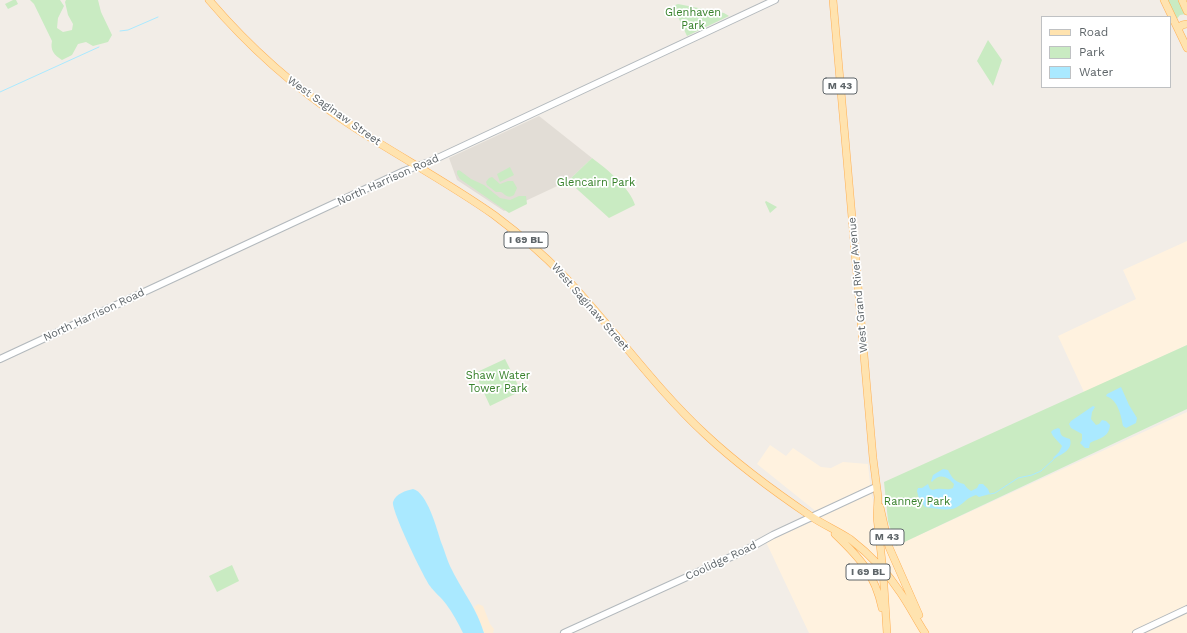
<!DOCTYPE html>
<style>
body{margin:0}
#map{position:relative;width:1187px;height:633px;overflow:hidden;background:#f2ede7;font-family:"Work Sans",sans-serif}
canvas{display:block}
.legend{position:absolute;left:1041px;top:16px;width:130px;height:72px;box-sizing:border-box;background:#fff;border:1px solid #bfc1c3;margin:0;padding:5px 7px;list-style:none;font-size:12px;color:#5e6569}
.legend li{display:flex;align-items:center;gap:8px;height:20px}
.legend b{width:20px;border:1px solid #bfc1c3}
</style>
<div id="map">
<canvas width="1187" height="633"></canvas>
<ul class="legend">
<li><b style="height:5px;background:#ffe3af"></b>Road</li>
<li><b style="height:11px;background:#c9ebc2"></b>Park</li>
<li><b style="height:11px;background:#aae9ff"></b>Water</li>
</ul>
</div>
<script>
const c = document.querySelector('canvas').getContext('2d');
c.lineJoin = 'round';
function fillPath(path, color) {
  c.fillStyle = color;
  c.fill(path, 'evenodd');
}
function strokePath(path, color, width, dash) {
  c.strokeStyle = color;
  c.lineWidth = width;
  c.lineCap = dash ? 'butt' : 'round';
  c.setLineDash(dash || []);
  c.stroke(path);
}
function drawText(font, color, halo, rows, align = 'center') {
  c.font = font + ' "Work Sans",sans-serif';
  c.lineWidth = 3.5;
  c.setLineDash([]);
  c.textBaseline = 'middle';
  c.strokeStyle = halo;
  c.fillStyle = color;
  for (const [text, x, y, turn = 0] of rows) {
    c.save();
    c.translate(x, y);
    c.rotate((+turn || 0) * Math.PI / 180);
    c.textAlign = isNaN(turn) ? turn : align;
    if (halo) c.strokeText(text, 0, 0);
    c.fillText(text, 0, 0);
    c.restore();
  }
}
fillPath(new Path2D(`
 M 1187,241 L 1187,345 L 1084,392 L 1058,336 L 1136,299 L 1123,270 Z
 M 1187,412 L 1187,633 L 809,633 L 766,542 L 823,517 L 757,464 L 770,445 L 786,456 L 793,448 L 821,467 L 831,468 L 843,462 L 868,464 L 871,493 L 887,550 Z`), '#fff2df');
fillPath(new Path2D(`
 M 539,116 L 592,158 L 568,181 L 504,211 L 457,180 L 449,158 Z`), '#e2ddd6');
fillPath(new Path2D(`
 M 13,0 L 16,0 L 18,4 L 8,9 L 5,4 Z
 M 30,0 L 60,0 L 64,6 L 58,18 L 57,28 L 63,32 L 72,30 L 73,24 L 68,15 L 65,2 L 66,0 L 98,0 L 101,12 L 112,35 L 108,42 L 93,46 L 86,42 L 78,44 L 72,55 L 62,60 C 54,55 50,50 52,41 L 34,4 Z
 M 1167,0 L 1180,0 L 1186,14 L 1180,15 L 1176,20 Z
 M 678,4 L 724,13 L 729,16 L 687,36 L 673,6 Z
 M 988,40 L 1002,60 L 993,86 L 977,61 Z
 M 592,158 C 607,169 630,188 635,205 L 609,218 L 568,181 Z
 M 510,167 L 514,175 L 500,182 L 497,174 Z
 M 459,170 L 471,179 L 484,185 L 500,198 L 510,200 L 519,196 L 526,196 L 527,204 L 509,213 L 460,179 L 457,174 L 457,171 Z
 M 492,177 L 500,184 L 508,181 L 513,181 L 517,188 L 514,195 C 508,199 506,195 501,192 L 496,192 L 487,185 L 486,182 L 489,178 Z
 M 766,201 L 777,207 L 770,213 L 765,202 Z
 M 1187,345 L 1187,409 L 896,546 L 888,521 L 884,482 Z
 M 505,359 L 521,391 L 490,406 L 475,373 Z
 M 232,565 L 239,581 L 217,592 L 209,576 Z`), '#c9ebc2');
fillPath(new Path2D(`
 M 478,604 L 483,606 L 490,624 L 494,629 L 493,633 L 484,633 L 474,607 Z`), '#feedd6');
fillPath(new Path2D(`
 M 1121,387 L 1129,405 L 1137,418 L 1136,423 L 1126,428 L 1123,426 C 1121,415 1118,400 1106,396 L 1107,394 Z
 M 1093,406 L 1095,407 L 1092,412 L 1091,419 L 1096,425 L 1099,424 L 1102,420 L 1106,421 L 1110,425 C 1109,438 1099,438 1090,443 L 1089,448 L 1085,448 L 1080,443 L 1082,440 L 1082,434 L 1071,428 L 1069,424 L 1071,421 Z
 M 1058,428 L 1060,429 C 1060,436 1063,437 1070,439 C 1073,450 1063,453 1054,459 L 1053,458 L 1059,452 L 1062,446 L 1053,436 L 1051,432 L 1053,430 Z
 M 943,469 L 948,470 C 952,478 955,482 964,484 L 967,488 L 971,491 L 977,488 L 979,484 L 983,484 L 988,489 L 990,494 L 979,497 L 976,495 C 966,498 966,502 957,507 C 949,512 935,508 925,507 L 919,499 L 917,491 L 918,488 L 922,488 L 928,484 L 930,489 L 933,490 C 941,487 947,491 953,488 L 954,484 C 947,476 939,473 932,482 L 931,481 L 933,475 Z
 M 413,489 C 427,492 437,529 441,542 C 445,551 447,561 452,570 C 464,594 476,607 484,633 L 463,633 C 458,623 453,613 446,604 C 441,597 434,592 430,586 C 423,576 391,510 393,502 C 396,493 406,491 413,489 Z`), '#aae9ff');
strokePath(new Path2D(`
 M 120,31 L 128,30 L 158,17
 M 0,92 L 99,47
 M 990,494 L 995,493 L 1018,478 L 1032,475 L 1041,471 L 1054,459`), '#aae9ff', 1);
const secondary = new Path2D(`
 M 0,359 L 404,171 L 429,162 L 775,0
 M 564,633 L 744,551 L 773,535 L 876,487
 M 1136,633 L 1187,609`);
const primary = new Path2D(`
 M 209,0 C 249,47 294,87 346,122 C 394,154 446,181 494,215 C 518,233 542,253 563,275 C 612,326 653,386 705,434 C 738,465 775,492 812,517 C 824,525 838,531 850,539 C 868,553 887,572 900,592 C 909,605 916,619 925,633
 M 833,0 L 873,458 L 878,497 L 877,517 L 883,571 L 887,633
 M 1164,0 L 1187,48
 M 1182,0 L 1187,11
 M 1178,29 L 1182,25 L 1187,24
 M 880,507 L 889,547 L 919,615
 M 835,534 C 859,557 875,574 882,608`);
strokePath(secondary, '#b3b9bd', 8);
strokePath(primary, '#ffaf53', 8);
strokePath(secondary, '#fff', 6);
strokePath(primary, '#ffe3af', 7);
for (const [x, y, w] of [
 [840,86,34],
 [526,240,44],
 [887,537,34],
 [868,572,44]
]) {
  const box = new Path2D();
  box.roundRect(x - w / 2, y - 8, w, 16, 3);
  c.fillStyle = '#fff';
  c.fill(box);
  strokePath(box, '#5e6569', 1);
}
drawText('bold 10px', '#5e6569', null, [
 ["M 43",840,86],
 ["I 69 BL",526,240],
 ["M 43",887,537],
 ["I 69 BL",868,572]
]);
drawText('11px', '#37812b', '#fff', [
 ["Glenhaven",693,13],
 ["Park",693,26],
 ["Glencairn Park",596,183],
 ["Shaw Water",498,376],
 ["Tower Park",498,389],
 ["Ranney Park",917,502]
]);
drawText('11px', '#5e6569', '#fff', [
 ["West Saginaw Street",334,111,35],
 ["North Harrison Road",388,180,-24],
 ["West Grand River Avenue",858,285,-95],
 ["West Saginaw Street",590,307,49],
 ["North Harrison Road",94,315,-25],
 ["Coolidge Road",721,561,-25]
]);
</script>
